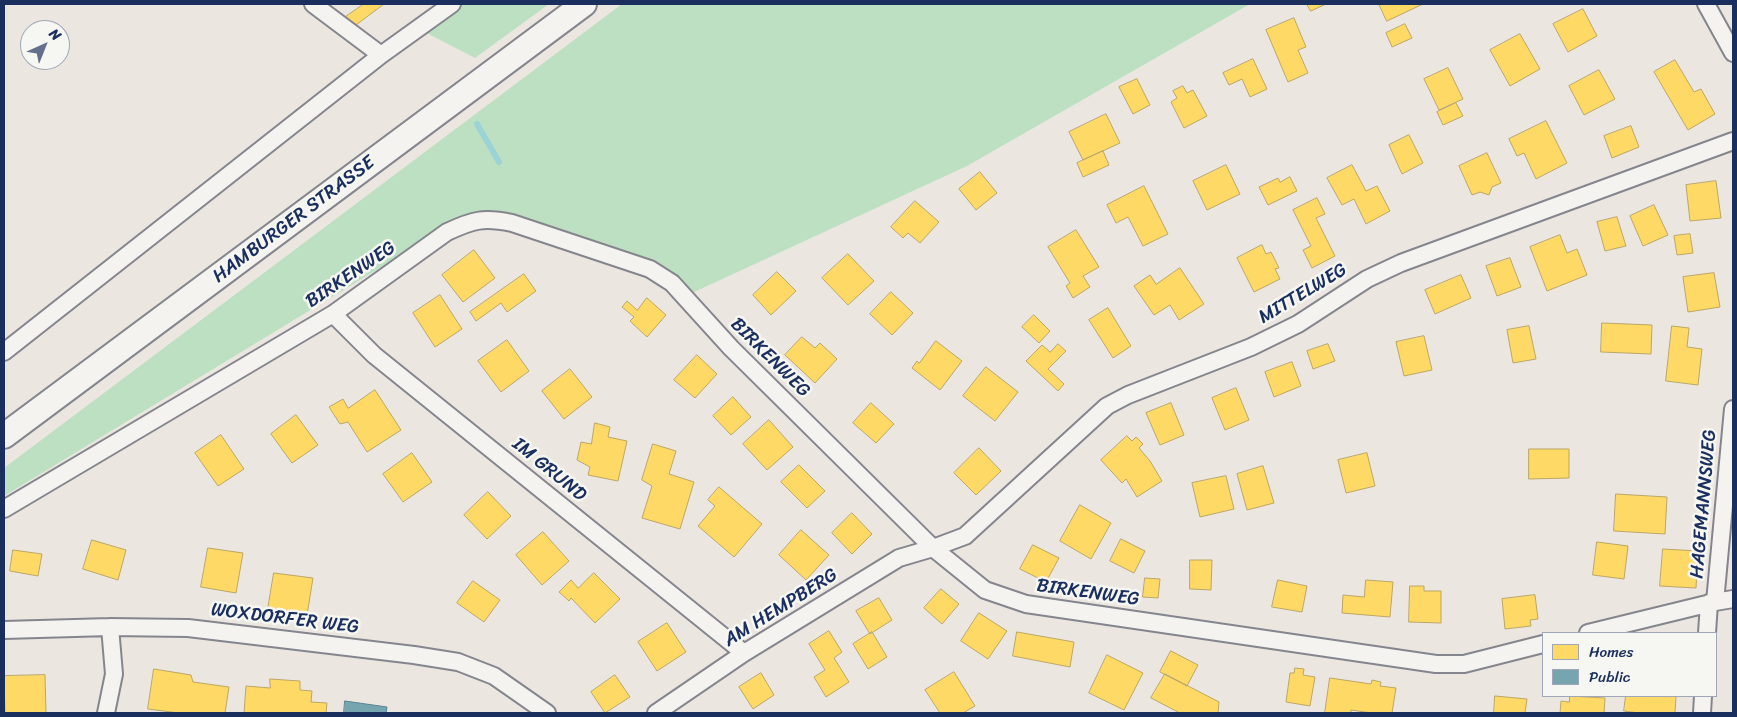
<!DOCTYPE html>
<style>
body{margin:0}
#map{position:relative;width:1737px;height:717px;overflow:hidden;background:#ece6e1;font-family:Sriracha,sans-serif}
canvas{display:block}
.frame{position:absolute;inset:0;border:5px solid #1b2f5e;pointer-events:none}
.legend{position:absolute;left:1542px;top:632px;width:175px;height:65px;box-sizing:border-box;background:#f6f6f2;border:1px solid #9ea6b7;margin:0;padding:6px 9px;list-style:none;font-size:15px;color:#1b2f5e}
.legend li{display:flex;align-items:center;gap:10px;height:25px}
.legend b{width:25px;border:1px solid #9ea6b7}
.north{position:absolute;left:20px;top:20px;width:50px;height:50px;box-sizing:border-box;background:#f6f6f2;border:1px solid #9ea6b7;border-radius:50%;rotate:44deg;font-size:14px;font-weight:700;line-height:20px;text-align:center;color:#1b2f5e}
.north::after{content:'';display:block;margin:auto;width:18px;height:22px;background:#646f8c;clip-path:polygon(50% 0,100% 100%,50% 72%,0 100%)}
</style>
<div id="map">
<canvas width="1737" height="717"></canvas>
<div class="frame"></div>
<ul class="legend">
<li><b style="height:14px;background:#ffd966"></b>Homes</li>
<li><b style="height:14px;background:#76a5af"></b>Public</li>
</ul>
<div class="north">N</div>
</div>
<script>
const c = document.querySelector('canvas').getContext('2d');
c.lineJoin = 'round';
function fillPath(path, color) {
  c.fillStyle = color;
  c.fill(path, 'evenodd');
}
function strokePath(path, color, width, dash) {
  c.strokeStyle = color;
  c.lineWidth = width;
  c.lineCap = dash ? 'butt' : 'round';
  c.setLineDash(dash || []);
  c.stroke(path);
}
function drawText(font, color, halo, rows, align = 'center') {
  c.font = font + ' Sriracha,sans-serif';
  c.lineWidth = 5;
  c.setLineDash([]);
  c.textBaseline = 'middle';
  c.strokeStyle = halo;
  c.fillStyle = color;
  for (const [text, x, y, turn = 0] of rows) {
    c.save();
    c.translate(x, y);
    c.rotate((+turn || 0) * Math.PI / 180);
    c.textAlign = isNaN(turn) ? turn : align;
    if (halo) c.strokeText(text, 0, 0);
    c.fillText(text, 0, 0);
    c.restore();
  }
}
fillPath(new Path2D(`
 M 453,4 L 549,4 L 475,58 L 419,29 Z
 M 622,4 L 1250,4 L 967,166 L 692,293 L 664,267 L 506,213 L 467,215 L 4,496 L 4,468 Z`), '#bde0c2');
const homes = new Path2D(`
 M 364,4 L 384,4 L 352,28 L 344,18 Z
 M 1307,4 L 1326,4 L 1311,11 Z
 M 1379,4 L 1423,4 L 1387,21 Z
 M 1583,9 L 1597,36 L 1568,52 L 1553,24 Z
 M 1294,18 L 1306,47 L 1298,50 L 1308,73 L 1288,82 L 1266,30 Z
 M 1405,24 L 1412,38 L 1392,47 L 1386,33 Z
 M 1520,34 L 1540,69 L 1510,86 L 1490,50 Z
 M 1253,59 L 1267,89 L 1250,97 L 1242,79 L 1229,85 L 1223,73 Z
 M 1675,60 L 1694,92 L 1701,89 L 1715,114 L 1688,130 L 1654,72 Z
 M 1448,68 L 1463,99 L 1439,110 L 1424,79 Z
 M 1599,70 L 1615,99 L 1584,115 L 1569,86 Z
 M 1137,79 L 1150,105 L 1133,114 L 1119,87 Z
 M 1183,86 L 1187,93 L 1193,90 L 1207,116 L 1184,128 L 1171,102 L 1177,98 L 1173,91 Z
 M 1456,103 L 1463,116 L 1443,125 L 1437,112 Z
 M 1106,114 L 1120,143 L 1083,160 L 1069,132 Z
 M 1546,121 L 1567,163 L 1536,179 L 1524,153 L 1517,156 L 1509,139 Z
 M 1631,126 L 1639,147 L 1612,158 L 1604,136 Z
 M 1409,135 L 1423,163 L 1402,174 L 1389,145 Z
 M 1103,151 L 1109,165 L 1083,177 L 1077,163 Z
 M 1487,153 L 1501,183 L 1492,187 L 1489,195 L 1480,192 L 1472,195 L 1459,166 Z
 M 1226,165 L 1240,194 L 1207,210 L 1193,181 Z
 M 1352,165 L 1366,191 L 1377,186 L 1390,211 L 1366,224 L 1354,199 L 1342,205 L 1327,178 Z
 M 980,172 L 997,193 L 976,210 L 959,189 Z
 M 1290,177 L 1297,191 L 1268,205 L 1259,187 L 1278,178 L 1280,182 Z
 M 1716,181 L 1721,218 L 1690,221 L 1686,185 Z
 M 1144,186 L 1168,234 L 1143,246 L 1128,217 L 1116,223 L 1107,205 Z
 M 1317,198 L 1325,214 L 1316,218 L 1335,256 L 1312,268 L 1303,250 L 1311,246 L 1293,210 Z
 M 915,201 L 939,222 L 920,243 L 908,233 L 903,238 L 891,227 Z
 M 1654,205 L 1668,235 L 1643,246 L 1630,216 Z
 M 1617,217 L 1626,246 L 1605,251 L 1597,222 Z
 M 1076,230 L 1099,267 L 1083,276 L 1090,287 L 1073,298 L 1066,286 L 1070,283 L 1048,247 Z
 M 1690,234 L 1693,253 L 1677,255 L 1674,236 Z
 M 1560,235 L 1567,253 L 1577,249 L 1587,275 L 1547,291 L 1530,247 Z
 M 1262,245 L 1266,254 L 1271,252 L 1279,268 L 1275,269 L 1280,279 L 1254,292 L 1237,258 Z
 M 474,250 L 495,278 L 463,302 L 442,275 Z
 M 848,254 L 874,281 L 848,305 L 822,278 Z
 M 1510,258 L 1521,287 L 1497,296 L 1486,266 Z
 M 1180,268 L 1204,304 L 1179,320 L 1170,305 L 1154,315 L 1134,286 L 1150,275 L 1156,284 Z
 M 777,272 L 796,291 L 771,315 L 753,295 Z
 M 1714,273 L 1720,307 L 1688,312 L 1683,277 Z
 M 524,274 L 536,291 L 507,312 L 501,303 L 476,321 L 470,312 Z
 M 1461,275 L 1471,298 L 1435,314 L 1425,290 Z
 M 891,292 L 913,313 L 892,335 L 870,314 Z
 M 440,295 L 462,329 L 435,347 L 413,313 Z
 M 647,298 L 666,315 L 647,337 L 630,321 L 634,317 L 622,307 L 627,301 L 637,310 Z
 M 1108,308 L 1131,346 L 1113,358 L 1089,320 Z
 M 1034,315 L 1050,331 L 1039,343 L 1022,327 Z
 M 1602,323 L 1652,325 L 1651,354 L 1601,352 Z
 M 1529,326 L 1536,359 L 1513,363 L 1507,330 Z
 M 1672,326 L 1689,328 L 1687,347 L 1702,349 L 1698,385 L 1666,381 Z
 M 1424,336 L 1432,370 L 1404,376 L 1396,342 Z
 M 802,337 L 815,348 L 820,343 L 837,359 L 815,383 L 785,355 Z
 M 507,340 L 529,371 L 501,392 L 478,361 Z
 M 936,341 L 962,361 L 940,390 L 912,368 L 917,361 L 919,363 Z
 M 1058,344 L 1066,351 L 1048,369 L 1064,384 L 1058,391 L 1026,361 L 1042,345 L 1050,352 Z
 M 1328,344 L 1335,361 L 1313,369 L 1307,351 Z
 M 697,355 L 717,374 L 695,398 L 674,380 Z
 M 1292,362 L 1301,386 L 1274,397 L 1265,372 Z
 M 986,367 L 1018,392 L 995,421 L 963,396 Z
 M 570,369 L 592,397 L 564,419 L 542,391 Z
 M 1236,388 L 1249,420 L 1225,430 L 1212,398 Z
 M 375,390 L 401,430 L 367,452 L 348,422 L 340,424 L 329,407 L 343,399 L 348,408 Z
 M 733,397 L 751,417 L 731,435 L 713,416 Z
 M 871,403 L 894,424 L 876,443 L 853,423 Z
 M 1171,403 L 1184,435 L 1160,445 L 1146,413 Z
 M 296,415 L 318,445 L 292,463 L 271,434 Z
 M 769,420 L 793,447 L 767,470 L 743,444 Z
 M 595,423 L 610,427 L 608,437 L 627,441 L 618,481 L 588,475 L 590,467 L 577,460 L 581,442 L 591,444 Z
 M 221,435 L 244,469 L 218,486 L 195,453 Z
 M 1127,436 L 1132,441 L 1136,437 L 1143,444 L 1139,448 L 1150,461 L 1162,481 L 1137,497 L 1126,479 L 1122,483 L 1101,460 Z
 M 653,444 L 676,451 L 669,474 L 694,482 L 680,529 L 642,518 L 652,486 L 642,480 Z
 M 979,448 L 1001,471 L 976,495 L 954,473 Z
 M 1529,449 L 1569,449 L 1569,478 L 1529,479 Z
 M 412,453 L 432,482 L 403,502 L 383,474 Z
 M 1367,453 L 1375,486 L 1346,493 L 1338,460 Z
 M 799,465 L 825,491 L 807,508 L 781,482 Z
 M 1263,466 L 1274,503 L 1247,510 L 1237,474 Z
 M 1226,476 L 1234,509 L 1200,517 L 1192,483 Z
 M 719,487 L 762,524 L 734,557 L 698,526 L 715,506 L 708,500 Z
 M 488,492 L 511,516 L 487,539 L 464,515 Z
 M 1616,494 L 1667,497 L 1665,534 L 1614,531 Z
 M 1080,505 L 1111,523 L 1091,559 L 1060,541 Z
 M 852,513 L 872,534 L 852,554 L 832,533 Z
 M 801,530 L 829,555 L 806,580 L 779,555 Z
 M 543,532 L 569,561 L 542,585 L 516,555 Z
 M 1121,539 L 1145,551 L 1134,573 L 1110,561 Z
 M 92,540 L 126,550 L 118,580 L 83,569 Z
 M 1597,542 L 1628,546 L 1624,579 L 1593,575 Z
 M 1033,545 L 1059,558 L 1046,582 L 1020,569 Z
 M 208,548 L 243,553 L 236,593 L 201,587 Z
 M 1663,549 L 1698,551 L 1696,588 L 1660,586 Z
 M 13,550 L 42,554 L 38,576 L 10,571 Z
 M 1190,560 L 1212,560 L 1211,590 L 1190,589 Z
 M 274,573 L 313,578 L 307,615 L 268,609 Z
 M 594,573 L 620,599 L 595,623 L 571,598 L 569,601 L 559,592 L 571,580 L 578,588 Z
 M 1145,578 L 1160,579 L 1158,598 L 1143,597 Z
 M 1278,580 L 1307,586 L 1302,612 L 1272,607 Z
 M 1366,580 L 1393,582 L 1390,617 L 1342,613 L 1343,595 L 1364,597 Z
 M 473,581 L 500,600 L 484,622 L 457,603 Z
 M 1410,586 L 1424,586 L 1424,591 L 1441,591 L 1441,623 L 1409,622 Z
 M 941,589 L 959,604 L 942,624 L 924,608 Z
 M 1535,595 L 1538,619 L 1530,620 L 1531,626 L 1505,629 L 1502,599 Z
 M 879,598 L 892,620 L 870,634 L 856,611 Z
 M 979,613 L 1007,631 L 988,659 L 961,641 Z
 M 667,623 L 686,652 L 657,671 L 638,642 Z
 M 829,631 L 842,652 L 834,658 L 849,682 L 826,697 L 814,677 L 825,670 L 809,644 Z
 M 872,632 L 887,657 L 868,669 L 853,644 Z
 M 1017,632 L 1074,642 L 1070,667 L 1013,656 Z
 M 1171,651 L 1198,665 L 1187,686 L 1160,672 Z
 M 1107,655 L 1143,673 L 1124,710 L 1089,693 Z
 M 1295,668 L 1304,669 L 1303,675 L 1315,677 L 1310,706 L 1286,702 L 1290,673 L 1294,673 Z
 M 154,669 L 191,675 L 193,682 L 229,687 L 225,713 L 179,713 L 148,709 Z
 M 954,672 L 975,706 L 963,713 L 940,713 L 925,690 Z
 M 761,673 L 774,695 L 753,709 L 739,687 Z
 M 1165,674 L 1219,702 L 1218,713 L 1180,713 L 1151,698 Z
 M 45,675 L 46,713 L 5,713 L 4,676 Z
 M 615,675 L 630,697 L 605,713 L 591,692 Z
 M 1330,678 L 1371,684 L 1372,680 L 1381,682 L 1380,686 L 1396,688 L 1392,713 L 1372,713 L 1351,710 L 1351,713 L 1325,713 Z
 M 270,679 L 300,681 L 300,690 L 312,691 L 311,702 L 327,703 L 326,713 L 244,713 L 246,686 L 270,688 Z
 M 1495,696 L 1527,699 L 1525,713 L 1494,713 Z
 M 1570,696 L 1605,698 L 1604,713 L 1560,713 L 1561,701 L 1569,702 Z
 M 1626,696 L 1676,696 L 1675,713 L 1639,713 L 1624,711 Z`);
fillPath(homes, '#ffd966');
strokePath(homes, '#bba664', 1);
const public = new Path2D(`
 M 345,701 L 387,707 L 386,713 L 344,713 Z`);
fillPath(public, '#76a5af');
strokePath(public, '#5b8297', 1);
strokePath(new Path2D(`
 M 477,124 L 499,162`), '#9cd3d6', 6);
const street = new Path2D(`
 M 313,4 L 381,55
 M 1706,4 L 1733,53
 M 333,314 L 374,355 L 744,653
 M 4,352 L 381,55 L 452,4
 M 4,509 L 333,314 L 447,232 C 473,220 483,217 512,223 L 650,269 L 672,283 L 731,348 L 933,548 L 985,590 L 1026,604 L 1436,664 L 1464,664 L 1543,644
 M 1715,602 L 1733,409
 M 4,630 L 110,627 L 188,628 L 414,655 L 458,662 L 494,676 L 547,713
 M 1588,633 L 1715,602 L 1733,599
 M 1707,633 L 1709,603
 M 106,713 L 114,674 L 110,627
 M 656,713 L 744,653 L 899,558 L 933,548 L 965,536 L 1107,406 L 1128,395 L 1251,347 L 1298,324 L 1367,279 L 1401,263 L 1733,141
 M 1702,713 L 1703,696`);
const secondary = new Path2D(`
 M 4,436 L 584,4`);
strokePath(street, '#85868d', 20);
strokePath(secondary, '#85868d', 28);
strokePath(street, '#f4f3f0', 16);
strokePath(secondary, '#f4f3f0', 24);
drawText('19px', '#1b2f5e', '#f6f6f2', [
 ["HAMBURGER STRASSE",294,220,-37],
 ["BIRKENWEG",351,275,-34],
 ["MITTELWEG",1303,294,-31],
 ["BIRKENWEG",770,358,45],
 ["IM GRUND",549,470,39],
 ["HAGEMANNSWEG",1704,504,-85],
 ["BIRKENWEG",1088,593,8],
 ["AM HEMPBERG",781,608,-32],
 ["WOXDORFER WEG",285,619,7]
]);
</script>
